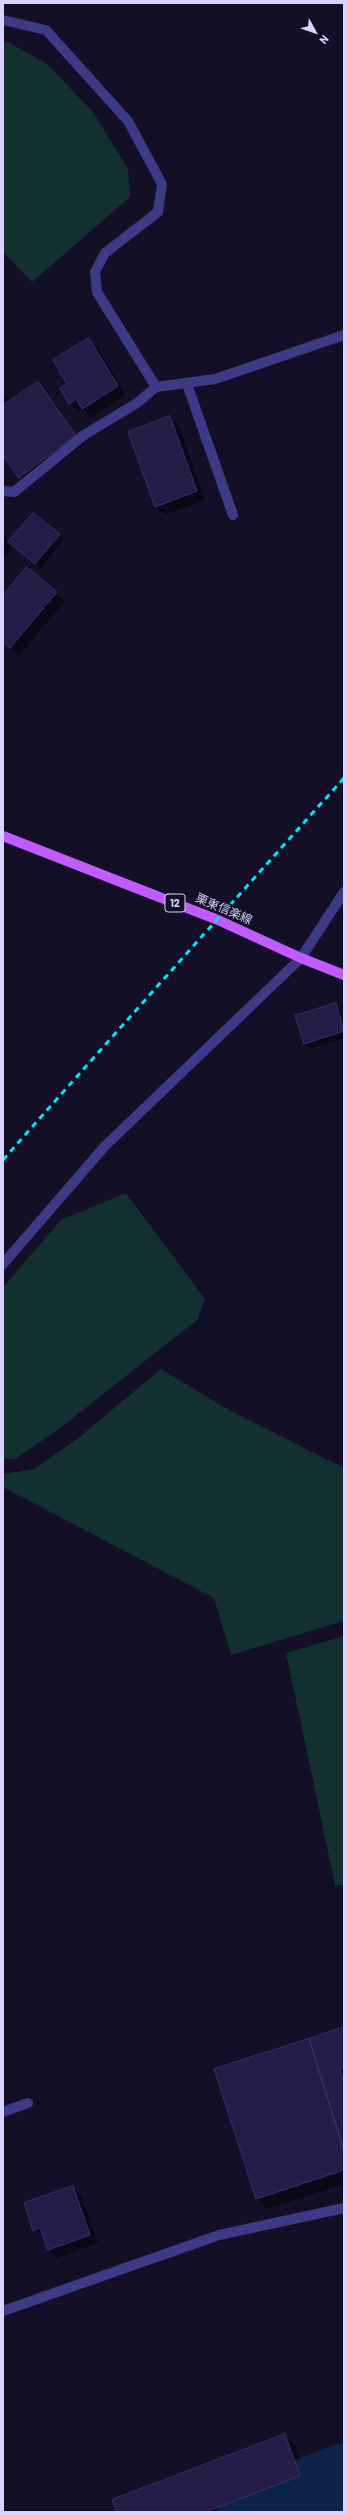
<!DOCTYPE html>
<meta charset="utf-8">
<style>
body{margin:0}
#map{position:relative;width:347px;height:2515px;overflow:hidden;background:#130f26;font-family:Barlow,sans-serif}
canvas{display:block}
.frame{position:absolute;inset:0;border:4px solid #d9d4ff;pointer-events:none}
.north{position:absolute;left:295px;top:12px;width:40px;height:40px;-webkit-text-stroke:3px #130f26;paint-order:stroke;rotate:130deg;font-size:11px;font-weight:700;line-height:16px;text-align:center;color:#d9d4ff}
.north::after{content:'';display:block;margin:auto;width:14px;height:18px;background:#d9d4ff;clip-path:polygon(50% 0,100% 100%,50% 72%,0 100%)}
</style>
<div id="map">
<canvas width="347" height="2515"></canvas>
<div class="frame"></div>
<div class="north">N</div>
</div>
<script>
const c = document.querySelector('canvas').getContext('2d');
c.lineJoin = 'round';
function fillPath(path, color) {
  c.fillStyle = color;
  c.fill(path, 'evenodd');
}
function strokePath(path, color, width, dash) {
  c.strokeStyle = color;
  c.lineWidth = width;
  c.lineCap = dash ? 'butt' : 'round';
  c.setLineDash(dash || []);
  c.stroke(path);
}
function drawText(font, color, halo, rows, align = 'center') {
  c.font = font + ' Barlow,"Noto Sans JP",sans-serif';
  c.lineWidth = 4;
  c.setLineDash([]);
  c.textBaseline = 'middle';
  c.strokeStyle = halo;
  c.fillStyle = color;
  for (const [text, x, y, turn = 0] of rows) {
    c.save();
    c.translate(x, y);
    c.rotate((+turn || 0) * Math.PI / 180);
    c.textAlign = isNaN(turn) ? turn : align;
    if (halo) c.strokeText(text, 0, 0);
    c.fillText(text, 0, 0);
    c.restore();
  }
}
fillPath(new Path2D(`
 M 6,41 L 47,64 L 93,112 L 128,169 L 130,197 L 32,282 L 3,252 L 3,45 Z
 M 126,1193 L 205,1299 L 198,1319 L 59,1429 L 15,1459 L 3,1459 L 3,1287 L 61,1220 Z
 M 161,1369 L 227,1409 L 344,1468 L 344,1621 L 231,1655 L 214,1598 L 3,1487 L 3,1474 L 34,1469 L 77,1439 Z
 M 344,1636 L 344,1885 L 335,1885 L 286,1653 Z`), '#12302f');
fillPath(new Path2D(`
 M 89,339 L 98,348 L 126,395 L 91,417 L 83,409 L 78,412 L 70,403 L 68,384 Z
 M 37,384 L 84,444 L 28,486 L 3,454 L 3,393 L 10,401 Z
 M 170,417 L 179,426 L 205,500 L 164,515 L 156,506 Z
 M 3,532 L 10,541 L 59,535 L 64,540 L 41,568 L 13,545 L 3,563 Z
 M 27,568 L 65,601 L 19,656 L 3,642 L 3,596 Z
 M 335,1004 L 340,1009 L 344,1020 L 344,1038 L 310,1049 L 305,1044 Z
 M 344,2029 L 344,2184 L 267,2209 L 257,2199 L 215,2069 Z
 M 72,2187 L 81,2195 L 98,2243 L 57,2258 L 49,2250 L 45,2238 L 34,2230 Z
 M 284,2435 L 296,2447 L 310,2487 L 245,2512 L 118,2512 Z`), '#0007');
strokePath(new Path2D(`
 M 251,2512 L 344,2477`), '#0c2248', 67);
const building = new Path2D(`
 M 89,338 L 118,386 L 82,409 L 76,399 L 69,404 L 60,388 L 67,384 L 53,360 Z
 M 38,382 L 76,435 L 19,478 L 3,455 L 3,405 Z
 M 170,416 L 197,491 L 155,507 L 128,432 Z
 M 33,513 L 60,534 L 35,564 L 8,542 Z
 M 27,567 L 57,592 L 10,648 L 3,642 L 3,595 Z
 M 336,1003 L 344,1031 L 304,1044 L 295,1016 Z
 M 344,2027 L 344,2068 L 340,2070 L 344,2082 L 344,2151 L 309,2039 Z
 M 309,2039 L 344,2151 L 344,2170 L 256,2199 L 214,2069 Z
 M 73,2186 L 90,2235 L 48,2250 L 40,2228 L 33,2231 L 24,2203 Z
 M 285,2434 L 300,2476 L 205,2512 L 117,2512 L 112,2500 Z`);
fillPath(building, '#241b47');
strokePath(building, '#3b2d73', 1);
strokePath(new Path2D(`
 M 3,20 L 46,30 L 128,121 L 162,184 L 158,212 L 105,253 L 95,272 L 97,292 L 156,387 L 215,379 L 344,335
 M 187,384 L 233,515
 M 3,491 L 14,492 L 84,435 L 137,403 L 156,387
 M 3,1264 L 105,1146 L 301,958 L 344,892
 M 3,2112 L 28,2103
 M 3,2311 L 219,2235 L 344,2208`), '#3d3a85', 10);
strokePath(new Path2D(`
 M 3,836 L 218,920 L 301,958 L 344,975`), '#c25bff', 10);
strokePath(new Path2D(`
 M 3,1160 C 116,1032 230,905 344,778`), '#00e5ff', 3, [6, 5]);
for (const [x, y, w] of [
 [175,903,20]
]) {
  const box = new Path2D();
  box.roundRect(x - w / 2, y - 9, w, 18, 3);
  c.fillStyle = '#130f26';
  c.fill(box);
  strokePath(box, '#d9d4ff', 1);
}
drawText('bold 11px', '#d9d4ff', null, [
 ["12",175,903]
]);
drawText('12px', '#d9d4ff', '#130f26', [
 ["栗東信楽線",224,909,23]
]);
</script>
